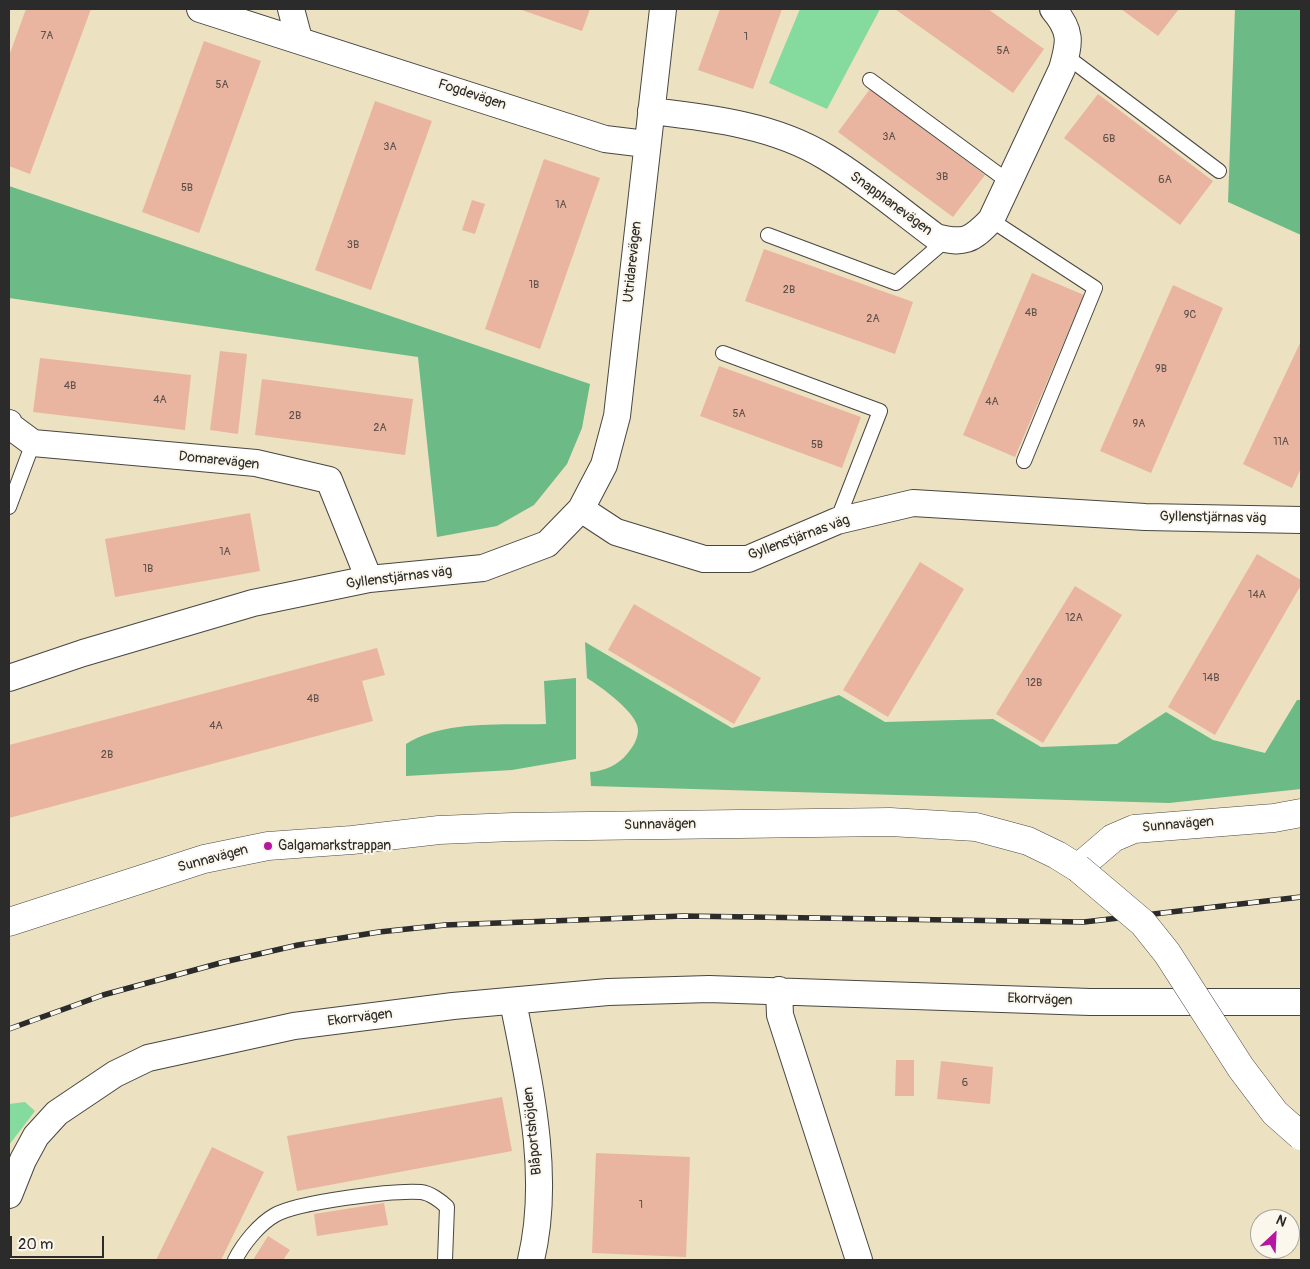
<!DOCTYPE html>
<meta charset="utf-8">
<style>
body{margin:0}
#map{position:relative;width:1310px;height:1269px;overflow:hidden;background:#ece1c0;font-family:Pangolin,sans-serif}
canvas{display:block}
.frame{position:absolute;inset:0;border:10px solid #2b2b2b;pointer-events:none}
.north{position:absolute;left:1250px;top:1209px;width:50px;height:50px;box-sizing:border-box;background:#fbf7ec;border:1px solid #a8a59f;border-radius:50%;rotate:25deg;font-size:14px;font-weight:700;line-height:20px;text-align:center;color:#2b2b2b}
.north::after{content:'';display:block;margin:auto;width:18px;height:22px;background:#b5179e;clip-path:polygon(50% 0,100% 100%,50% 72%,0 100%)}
.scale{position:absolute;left:10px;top:1236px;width:94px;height:22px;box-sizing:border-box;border:2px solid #2b2b2b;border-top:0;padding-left:6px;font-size:15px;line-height:18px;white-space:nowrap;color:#2b2b2b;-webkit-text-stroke:4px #fbf7ec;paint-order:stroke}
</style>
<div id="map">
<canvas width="1310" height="1269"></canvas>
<div class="frame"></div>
<div class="north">N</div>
<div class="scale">20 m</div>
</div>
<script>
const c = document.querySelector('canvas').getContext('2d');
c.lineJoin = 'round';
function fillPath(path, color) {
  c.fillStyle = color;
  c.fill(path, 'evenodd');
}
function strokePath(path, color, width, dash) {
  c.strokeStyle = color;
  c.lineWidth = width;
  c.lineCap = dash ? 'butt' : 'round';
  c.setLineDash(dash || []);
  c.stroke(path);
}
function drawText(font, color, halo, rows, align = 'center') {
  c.font = font + ' Pangolin,sans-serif';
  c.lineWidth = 4;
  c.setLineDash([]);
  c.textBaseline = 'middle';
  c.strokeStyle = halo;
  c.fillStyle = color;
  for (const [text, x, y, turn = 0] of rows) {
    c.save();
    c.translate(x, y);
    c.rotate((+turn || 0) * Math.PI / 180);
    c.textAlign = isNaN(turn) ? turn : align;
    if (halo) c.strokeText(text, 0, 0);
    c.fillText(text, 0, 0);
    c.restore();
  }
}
fillPath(new Path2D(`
 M 800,9 L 880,9 L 827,109 L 769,83 Z
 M 25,1102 L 35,1111 L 9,1145 L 9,1104 Z`), '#85da9e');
fillPath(new Path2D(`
 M 1235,9 L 1301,9 L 1301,235 L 1228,202 Z
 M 9,186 L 590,384 L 582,428 L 567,464 L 534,505 L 497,526 L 437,537 L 418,357 L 9,298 Z
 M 585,642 L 732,728 L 839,695 L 885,722 L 993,719 L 1041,747 L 1117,744 L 1166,712 L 1213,740 L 1265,753 L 1297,700 L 1301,700 L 1301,789 L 1169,803 L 591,786 L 590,772 C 605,771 618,765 627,754 C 633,747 638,739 638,730 C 638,713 601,687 587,678 Z
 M 576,678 L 576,759 L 512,770 L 406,776 L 406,744 C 442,720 504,725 546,724 L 544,681 Z`), '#6cba85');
fillPath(new Path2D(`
 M 26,9 L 91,9 L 30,174 L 9,166 L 9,56 Z
 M 519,9 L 590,9 L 582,31 Z
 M 720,9 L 782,9 L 753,89 L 698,70 Z
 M 895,9 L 988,9 L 1044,49 L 1013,93 Z
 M 1121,9 L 1179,9 L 1158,36 Z
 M 204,41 L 261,61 L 199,233 L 142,212 Z
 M 870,89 L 985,175 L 953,217 L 838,132 Z
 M 1098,94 L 1213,181 L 1180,225 L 1064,138 Z
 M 375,101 L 432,121 L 371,290 L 315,270 Z
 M 544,159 L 600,178 L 540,349 L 485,329 Z
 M 472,200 L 485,204 L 475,234 L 462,230 Z
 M 764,249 L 913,302 L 895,354 L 745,301 Z
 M 1032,273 L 1084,295 L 1015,457 L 963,435 Z
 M 1173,285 L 1223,308 L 1151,473 L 1100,451 Z
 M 1301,341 L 1301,468 L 1292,488 L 1243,464 Z
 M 220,351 L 247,354 L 238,434 L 210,430 Z
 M 40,358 L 191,375 L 185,430 L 33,412 Z
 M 719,366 L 861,417 L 842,468 L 700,416 Z
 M 262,379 L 413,399 L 405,455 L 255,435 Z
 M 250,513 L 260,571 L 115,597 L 105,539 Z
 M 1257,554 L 1301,580 L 1301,585 L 1215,735 L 1168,707 Z
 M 920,562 L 964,589 L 888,717 L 843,690 Z
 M 1075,586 L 1122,615 L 1043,743 L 996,714 Z
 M 634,604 L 761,678 L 734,724 L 608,650 Z
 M 377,648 L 385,675 L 362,681 L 373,721 L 9,818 L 9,745 Z
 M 896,1060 L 914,1060 L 914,1096 L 895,1096 Z
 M 941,1061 L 993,1067 L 990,1104 L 937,1099 Z
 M 502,1097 L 512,1151 L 297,1191 L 287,1136 Z
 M 212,1147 L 264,1172 L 221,1260 L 156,1260 Z
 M 596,1153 L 690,1157 L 686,1257 L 592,1253 Z
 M 384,1203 L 388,1225 L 317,1236 L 314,1214 Z
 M 268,1236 L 290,1250 L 283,1260 L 253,1260 Z`), '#e9b5a0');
const service = new Path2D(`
 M 1066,56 L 1219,171
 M 870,80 L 1009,182
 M 991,220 L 1095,288 L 1024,461
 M 768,235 L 896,283 L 946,240
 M 723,353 L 880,411 L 837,521
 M 9,507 L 33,443
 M 235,1260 C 243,1244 259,1224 275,1215 C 298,1202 393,1190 421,1192 C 430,1193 441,1201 447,1207 L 445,1260`);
const minor = new Path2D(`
 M 200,9 L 605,139 L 646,144
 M 291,9 L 299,39
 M 651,111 C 710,118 774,125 826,157 C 863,179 901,211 936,237 C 964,244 971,241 991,220 L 1062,69 C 1070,42 1072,31 1053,9
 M 9,423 L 10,426 L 33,443 L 256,463 L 329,480 L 369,579
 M 581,509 L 616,532 L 704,559 L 748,559 L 837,521 L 913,503 L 1145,517 L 1301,520
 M 9,678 L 83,653 L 253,603 L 369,579 L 483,568 L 547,544 L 581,509 L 604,465 L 617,416 L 663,9
 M 779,990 L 780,1015 L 859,1260
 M 513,1002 C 530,1086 551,1176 531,1260
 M 9,1195 L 23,1160 L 36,1136 L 57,1113 L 115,1074 L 148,1058 L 294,1026 L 453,1006 L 608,992 L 709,989 L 1090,1002 L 1301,1002`);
const secondary = new Path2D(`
 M 9,922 L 204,859 L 268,846 L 352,840 L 439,830 L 513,827 L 890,822 L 976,827 L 1028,841 L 1057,855 L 1078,868 L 1113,838 L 1134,829 L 1274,818 L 1301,813`);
strokePath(service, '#484641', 16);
strokePath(minor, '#484641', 28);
strokePath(secondary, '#484641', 29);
strokePath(service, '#fff', 14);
strokePath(minor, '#fff', 26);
strokePath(secondary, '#fff', 28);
const rail = new Path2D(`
 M 9,1029 L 103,995 L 224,962 L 298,945 L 379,932 L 445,925 L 683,916 L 1084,922 L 1301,897`);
strokePath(rail, '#2b2b2b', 5.5);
strokePath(rail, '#fbf7ec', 4, [11]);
const tertiaryBridge = new Path2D(`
 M 1078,868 L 1143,923 L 1167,953 L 1241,1068 L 1275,1113 L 1301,1136`);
strokePath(tertiaryBridge, '#484641', 29, []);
strokePath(tertiaryBridge, '#fff', 28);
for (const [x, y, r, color] of [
 [268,846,5,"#b5179e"]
]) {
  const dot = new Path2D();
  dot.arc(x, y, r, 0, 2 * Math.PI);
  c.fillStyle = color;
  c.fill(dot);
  strokePath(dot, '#fbf7ec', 2);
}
drawText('11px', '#5a4e48', null, [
 ["7A",47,36],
 ["1",746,37],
 ["5A",1003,51],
 ["5A",222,85],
 ["3A",889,137],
 ["6B",1109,139],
 ["3A",390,147],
 ["3B",942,177],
 ["6A",1165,180],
 ["5B",187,188],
 ["1A",561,205],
 ["3B",353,245],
 ["1B",534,285],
 ["2B",789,290],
 ["4B",1031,313],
 ["9C",1190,315],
 ["2A",873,319],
 ["9B",1161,369],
 ["4B",70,386],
 ["4A",160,400],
 ["4A",992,402],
 ["5A",739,414],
 ["2B",295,416],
 ["9A",1139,424],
 ["2A",380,428],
 ["11A",1281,442],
 ["5B",817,445],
 ["1A",225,552],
 ["1B",148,569],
 ["14A",1257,595],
 ["12A",1074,618],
 ["14B",1211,678],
 ["12B",1034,683],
 ["4B",313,699],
 ["4A",216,726],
 ["2B",107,755],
 ["6",965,1083],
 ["1",641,1205]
]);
drawText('14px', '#2b2b2b', '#fbf7ec', [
 ["Fogdevägen",472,95,18],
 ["Snapphanevägen",891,204,36],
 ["Utridarevägen",633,262,-84],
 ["Domarevägen",219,461,6],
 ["Gyllenstjärnas väg",1213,518,1],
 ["Gyllenstjärnas väg",799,538,-20],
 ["Gyllenstjärnas väg",399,578,-7],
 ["Sunnavägen",660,825,-1],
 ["Sunnavägen",1178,825,-5],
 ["Sunnavägen",213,859,-15],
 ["Ekorrvägen",1040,1000,2],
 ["Ekorrvägen",360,1018,-7],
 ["Blåportshöjden",533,1131,-96]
]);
drawText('14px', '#2b2b2b', '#fbf7ec', [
 ["Galgamarkstrappan",278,846]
], 'left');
</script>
